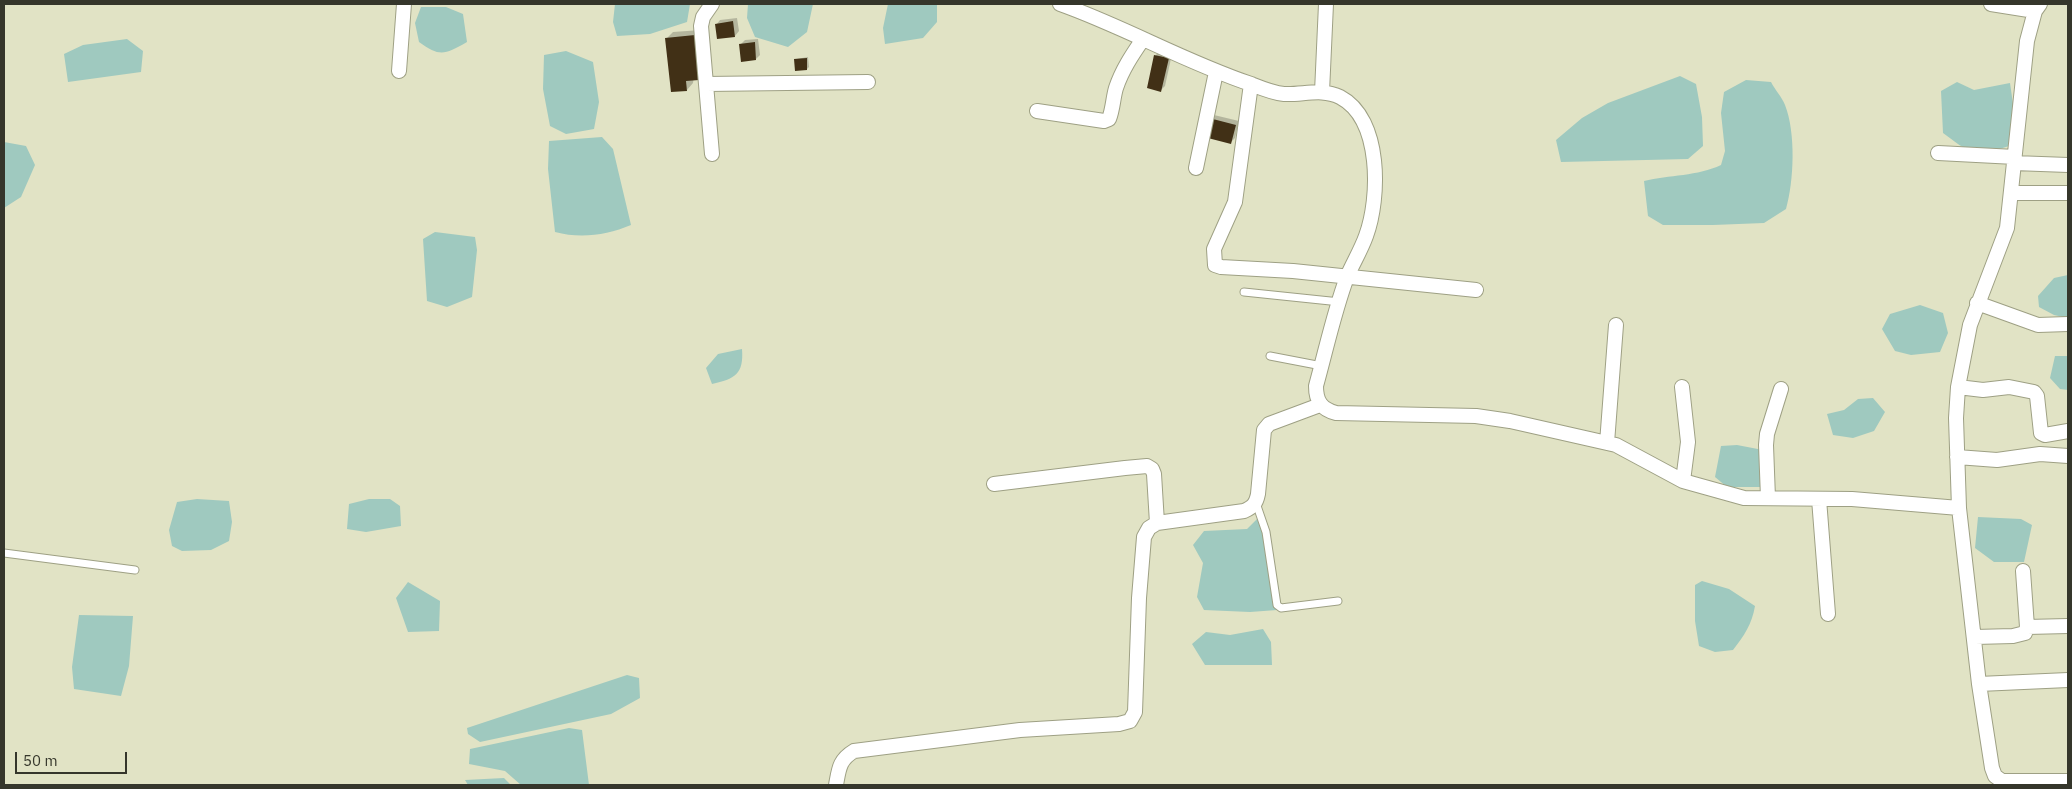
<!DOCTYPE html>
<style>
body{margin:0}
#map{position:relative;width:2072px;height:789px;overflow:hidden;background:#e1e3c5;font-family:"IBM Plex Sans",sans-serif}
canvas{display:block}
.frame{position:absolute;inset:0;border:5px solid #35362b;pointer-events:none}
.scale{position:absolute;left:15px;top:752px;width:112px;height:22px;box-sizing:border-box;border:2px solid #35362b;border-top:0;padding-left:6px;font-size:15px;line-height:18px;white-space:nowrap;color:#35362b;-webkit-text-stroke:4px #e1e3c5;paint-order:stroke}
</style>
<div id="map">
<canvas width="2072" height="789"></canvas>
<div class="frame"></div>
<div class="scale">50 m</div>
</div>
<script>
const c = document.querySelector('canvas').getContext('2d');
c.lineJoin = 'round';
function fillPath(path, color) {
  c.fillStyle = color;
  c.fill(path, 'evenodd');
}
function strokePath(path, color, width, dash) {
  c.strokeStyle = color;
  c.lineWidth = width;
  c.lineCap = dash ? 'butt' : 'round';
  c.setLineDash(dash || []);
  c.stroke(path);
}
fillPath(new Path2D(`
 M 615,4 L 690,4 L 687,22 L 650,34 L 617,36 L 613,22 Z
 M 748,4 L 813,4 L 807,32 L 788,47 L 755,37 L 747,18 Z
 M 888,4 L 937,4 L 937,22 L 923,38 L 885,44 L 883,28 Z
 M 421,7 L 446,7 L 463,14 L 467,42 C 444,55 440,57 419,42 L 415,23 Z
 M 127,39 L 143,51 L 141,72 L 68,82 L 64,54 L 83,45 Z
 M 566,51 L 593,62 L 599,102 L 594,129 L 566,134 L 550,126 L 543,89 L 544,55 Z
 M 1680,76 L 1696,84 L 1702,117 L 1703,146 L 1688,159 L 1561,162 L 1556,140 L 1582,118 L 1608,103 Z
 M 1746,80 L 1771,82 C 1775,90 1782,97 1785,105 C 1796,133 1794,181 1786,209 L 1764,223 L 1713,225 L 1663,225 L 1648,216 L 1644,181 C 1669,175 1698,176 1721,165 L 1725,151 L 1721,113 L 1724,92 Z
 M 1957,82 L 1974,90 L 2010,83 L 2014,111 L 2009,146 C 1974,157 1971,154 1943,133 L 1941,91 Z
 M 602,137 L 613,149 L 631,225 C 607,235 581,239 555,232 L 548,169 L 549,141 Z
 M 4,142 L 26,146 L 35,165 L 21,197 L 4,208 Z
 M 435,232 L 475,237 L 477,250 L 472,297 L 447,307 L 427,301 L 423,239 Z
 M 2068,275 L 2068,318 L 2054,315 L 2039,307 L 2038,296 L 2054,278 Z
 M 1920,305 L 1943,313 L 1948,333 L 1940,352 L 1911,355 L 1895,351 L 1882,329 L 1890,314 Z
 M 742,349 C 744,374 735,379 712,384 L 706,368 L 718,354 Z
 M 2055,356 L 2068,356 L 2068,390 L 2060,389 L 2050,378 Z
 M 1873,398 L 1885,412 L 1874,431 L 1853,438 L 1833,435 L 1827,414 L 1844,410 L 1858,399 Z
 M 1737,445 L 1763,450 L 1766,487 L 1727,487 L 1715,477 L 1721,446 Z
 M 197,499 L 229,501 L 232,522 L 229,541 L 211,550 L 182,551 L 172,546 L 169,530 L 177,502 Z
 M 369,499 L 390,499 L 400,506 L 401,526 L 366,532 L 347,529 L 349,504 Z
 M 1978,517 L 2021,519 L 2032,525 L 2024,562 L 1994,562 L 1975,548 Z
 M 1257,519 L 1269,543 L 1279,590 L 1277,610 L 1250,612 L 1204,610 L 1197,597 L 1203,563 L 1193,545 L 1204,531 L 1247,529 Z
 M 1702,581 L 1729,589 L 1755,606 C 1752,624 1744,636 1733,650 L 1715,652 L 1699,646 L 1695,621 L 1695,585 Z
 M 408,582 L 440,601 L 439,631 L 408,632 L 396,598 Z
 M 79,615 L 133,616 L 129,666 L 121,696 L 74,689 L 72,667 Z
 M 1263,629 L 1271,642 L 1272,665 L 1205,665 L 1192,644 L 1206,632 L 1230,635 Z
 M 627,675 L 639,678 L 640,698 L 611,714 L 480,742 L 468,734 L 467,728 Z
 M 569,728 L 582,730 L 589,785 L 521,785 L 505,771 L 469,764 L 470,749 Z
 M 504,778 L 511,785 L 468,785 L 465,780 Z`), '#9fc9bf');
fillPath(new Path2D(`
 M 737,18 L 739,31 L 735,36 L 716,25 L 720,20 Z
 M 701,30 L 693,83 L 687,90 L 666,39 L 673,32 Z
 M 758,39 L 760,55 L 756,59 L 741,44 L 745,40 Z
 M 1160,51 L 1172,54 L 1165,86 L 1161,90 L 1148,88 L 1156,55 Z
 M 808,57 L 809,67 L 807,69 L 796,59 Z
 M 1214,115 L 1239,121 L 1235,138 L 1231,142 L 1210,119 Z`), '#0003');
fillPath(new Path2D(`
 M 733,21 L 735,37 L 717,39 L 715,24 Z
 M 695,35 L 699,80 L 686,81 L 687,91 L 671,92 L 665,38 Z
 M 755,42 L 756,60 L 741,62 L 739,44 Z
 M 1154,55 L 1169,58 L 1161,92 L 1147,88 Z
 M 807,58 L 807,70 L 795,71 L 794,59 Z
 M 1209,118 L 1236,125 L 1231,144 L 1204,137 Z`), '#413016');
const service = new Path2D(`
 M 1244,292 L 1340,302
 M 1270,356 L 1322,366
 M 1256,503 L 1266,532 L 1277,605 L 1281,608 L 1338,601
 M 4,553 L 135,570`);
const minor = new Path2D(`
 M 1060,4 C 1125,27 1185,62 1251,84 C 1261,88 1273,93 1284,94 C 1303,95 1322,88 1340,97 C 1382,119 1380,198 1366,236 C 1361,250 1353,263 1347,277 C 1334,312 1326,350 1316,386 C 1316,401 1321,409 1336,413 L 1476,416 L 1510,421 L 1616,445 L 1683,481 L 1744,498 L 1852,499 L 1959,508 L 1956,418 L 1958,387 L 1970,325 L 2007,228 L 2027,41 L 2035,11 L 2040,4
 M 1991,4 L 2035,11
 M 399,71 L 404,4
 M 706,84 L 868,82
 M 1251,84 L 1235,202 L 1214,249 L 1215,265 L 1221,267 L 1293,271 L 1476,290
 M 1322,92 L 1326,4
 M 1037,111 L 1104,121 L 1109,119 C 1113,109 1113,98 1116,88 C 1122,70 1132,55 1143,39
 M 1938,153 L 2015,157
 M 712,154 L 701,26 L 703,17 L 712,4
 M 2014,163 L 2068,165
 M 1196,168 L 1216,72
 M 2011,193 L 2068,193
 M 1977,303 L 2038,325 L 2068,324
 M 1682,387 L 1688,442 L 1683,481
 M 1958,387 L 1983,390 L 2009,387 L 2034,392 L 2037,396 L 2041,433 L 2045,435 L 2068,431
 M 1607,443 L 1616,325
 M 1957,457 L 1997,460 L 2040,454 L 2068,456
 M 1768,498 L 1766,445 L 1767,434 L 1781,389
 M 1819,499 L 1828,614
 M 1959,508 L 1979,684 L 1992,768 L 1995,776 L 2002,781 L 2068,781
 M 1157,523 L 1244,511 C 1253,507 1256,504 1258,494 L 1264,430 L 1269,424 L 1320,405
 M 2027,627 L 2068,626
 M 1975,637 L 2013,636 L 2025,633 L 2027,627 L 2023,571
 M 1979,684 L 2068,680
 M 836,785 C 839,769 839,760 854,751 L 1020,730 L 1119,724 L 1130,721 L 1135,712 L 1139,598 L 1144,537 L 1149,528 L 1157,523 L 1154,474 L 1152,469 L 1147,466 L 1125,468 L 994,484`);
strokePath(service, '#9ea084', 9);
strokePath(minor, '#9ea084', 16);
strokePath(service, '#fff', 7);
strokePath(minor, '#fff', 14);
</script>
